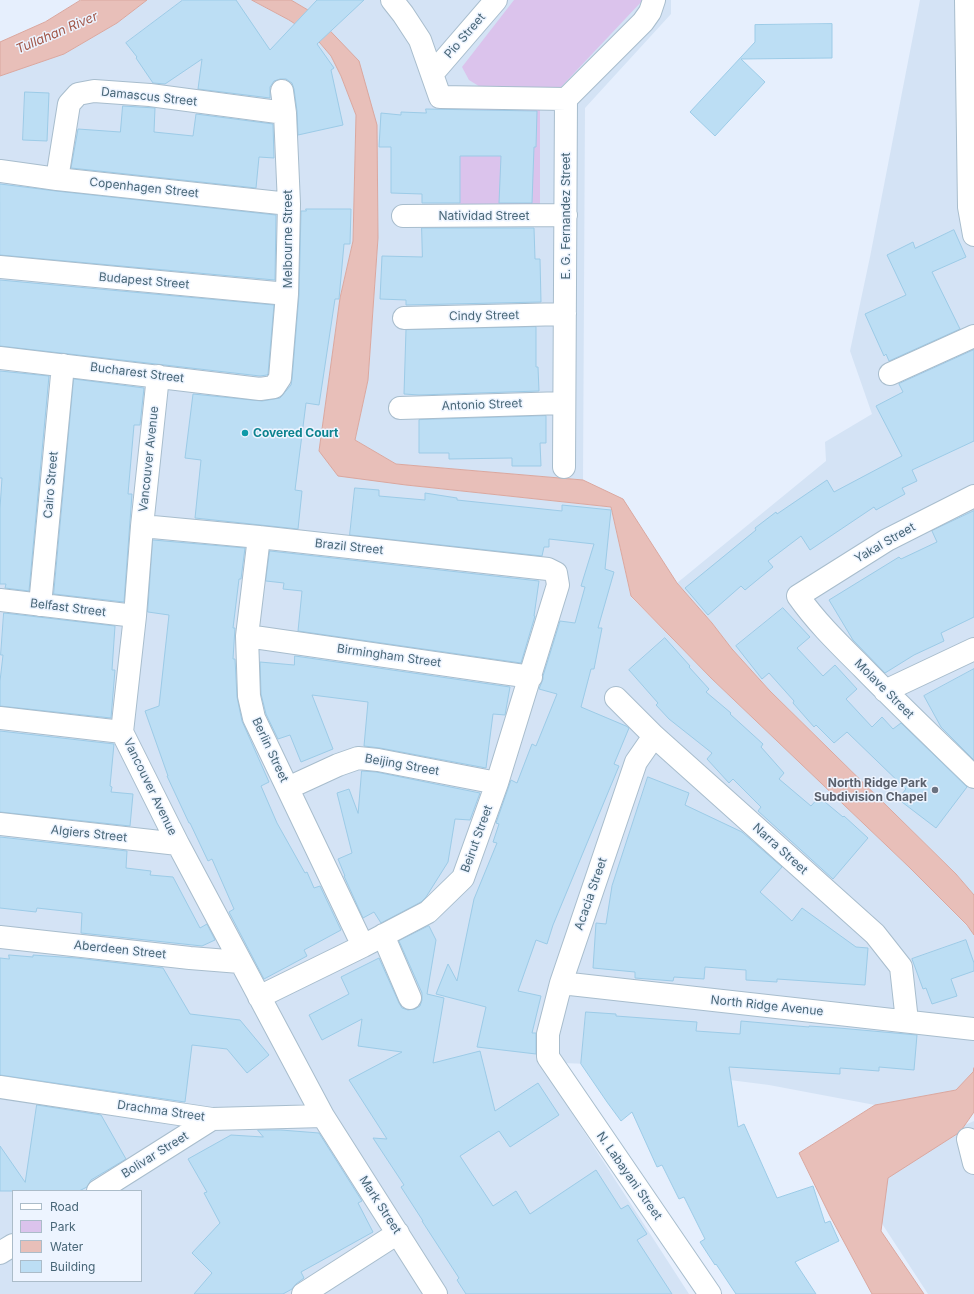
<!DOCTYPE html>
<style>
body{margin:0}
#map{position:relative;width:974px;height:1294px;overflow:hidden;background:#e6effd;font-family:Inter,sans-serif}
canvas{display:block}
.legend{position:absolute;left:12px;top:1190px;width:130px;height:92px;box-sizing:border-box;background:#edf4ff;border:1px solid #abbcc9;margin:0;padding:5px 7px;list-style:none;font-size:12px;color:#496778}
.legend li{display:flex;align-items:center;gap:8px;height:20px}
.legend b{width:20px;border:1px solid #abbcc9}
</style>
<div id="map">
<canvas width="974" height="1294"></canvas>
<ul class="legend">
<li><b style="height:5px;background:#fff"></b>Road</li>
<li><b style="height:11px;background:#dbc3ec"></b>Park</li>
<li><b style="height:11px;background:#e8bfb9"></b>Water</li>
<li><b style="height:11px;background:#bcdef4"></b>Building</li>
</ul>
</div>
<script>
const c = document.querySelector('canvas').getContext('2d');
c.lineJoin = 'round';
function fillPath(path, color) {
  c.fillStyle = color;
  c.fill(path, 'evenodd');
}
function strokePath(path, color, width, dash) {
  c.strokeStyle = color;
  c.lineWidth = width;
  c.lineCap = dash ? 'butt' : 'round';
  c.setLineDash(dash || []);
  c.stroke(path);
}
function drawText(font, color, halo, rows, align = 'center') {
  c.font = font + ' Inter,sans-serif';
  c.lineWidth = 3;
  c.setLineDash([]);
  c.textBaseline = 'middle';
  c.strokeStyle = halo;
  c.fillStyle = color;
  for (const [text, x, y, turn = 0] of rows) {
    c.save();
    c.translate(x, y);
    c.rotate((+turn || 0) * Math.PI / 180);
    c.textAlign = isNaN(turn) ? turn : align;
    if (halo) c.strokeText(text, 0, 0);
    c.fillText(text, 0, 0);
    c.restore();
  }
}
fillPath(new Path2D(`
 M 147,0 L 252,0 L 289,20 L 314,36 L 331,56 L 341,76 L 356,115 L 353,241 L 340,298 L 319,452 L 406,485 L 611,507 L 631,597 L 711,678 L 909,867 L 970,929 L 974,935 L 974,1068 L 973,1072 L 957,1090 L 875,1105 L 769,1085 L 612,1065 L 539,1062 L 689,1294 L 0,1294 L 0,76 L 64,54 L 117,23 ZM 13,1191 L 141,1191 L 141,1281 L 13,1281 Z
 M 291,0 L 671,0 L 671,14 L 585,108 L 583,480 L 396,464 L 355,440 L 368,380 L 378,238 L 377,125 L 313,13 Z
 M 920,0 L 974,0 L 974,895 L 956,874 L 770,691 L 732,649 L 712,623 L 677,583 L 826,461 L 825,442 L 872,414 L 850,351 L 870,257 Z
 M 974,1121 L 974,1294 L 928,1294 L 877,1216 L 883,1174 L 935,1138 Z`), '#d4e3f5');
fillPath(new Path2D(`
 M 514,0 L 643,0 L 560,88 L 482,88 L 469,80 L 462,67 Z
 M 460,108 L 540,108 L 540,210 L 460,211 Z`), '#dbc3ec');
const water = new Path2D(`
 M 81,0 L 147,0 L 117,23 L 64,54 L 0,76 L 0,42 L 45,22 Z
 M 252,0 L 291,0 L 313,13 L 359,61 L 377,125 L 378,238 L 368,380 L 355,440 L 396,464 L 583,480 L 623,499 L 677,583 L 712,623 L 732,649 L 770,691 L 956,874 L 974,895 L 974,935 L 967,925 L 909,867 L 711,678 L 631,596 L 611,507 L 406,485 L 338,476 L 319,451 L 340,298 L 353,241 L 356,115 L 341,76 L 331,56 L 314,36 L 289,20 Z
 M 974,1068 L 974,1112 L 960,1132 L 888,1178 L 881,1231 L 924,1294 L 872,1294 L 830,1216 L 799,1153 L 875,1105 L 956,1090 L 973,1072 Z`);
fillPath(water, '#e8bfb9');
strokePath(water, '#daa79f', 1);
const building = new Path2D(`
 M 183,0 L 236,0 L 270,50 L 317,0 L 364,0 L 317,44 L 334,68 L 331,70 L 343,125 L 298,135 L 297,111 L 294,89 L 292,83 L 286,79 L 280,79 L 274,81 L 270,87 L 270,98 L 198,89 L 202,59 L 165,84 L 153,83 L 136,58 L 137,57 L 126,43 Z
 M 832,24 L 832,58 L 741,59 L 765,82 L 715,136 L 690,112 L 755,42 L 755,25 Z
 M 25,92 L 49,93 L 47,141 L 23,140 Z
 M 123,106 L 155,108 L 154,132 L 193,136 L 196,114 L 273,124 L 274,158 L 259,157 L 256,188 L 71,168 L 78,129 L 120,132 Z
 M 426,109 L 537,111 L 536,147 L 534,147 L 532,203 L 499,203 L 501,156 L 460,156 L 460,203 L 422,203 L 422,194 L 391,193 L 391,147 L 379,147 L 381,113 L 401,115 L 401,112 L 426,113 Z
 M 0,184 L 56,191 L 276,215 L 275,280 L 0,255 Z
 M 306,209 L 351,209 L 350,244 L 344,244 L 339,299 L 335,299 L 319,405 L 306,403 L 295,490 L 302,491 L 298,529 L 195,518 L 201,460 L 185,458 L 193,394 L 262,401 L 280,398 L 291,385 L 292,379 L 299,295 L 301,211 L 306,211 Z
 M 422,228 L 534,228 L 535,259 L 540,259 L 541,302 L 406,305 L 406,300 L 380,299 L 382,256 L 422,257 Z
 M 954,230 L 966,257 L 932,272 L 960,329 L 889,361 L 886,354 L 884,356 L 865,314 L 906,295 L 887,255 L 913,242 L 915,248 Z
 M 0,280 L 274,305 L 268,374 L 267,375 L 260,376 L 0,346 Z
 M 536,327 L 536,367 L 538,367 L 539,391 L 419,395 L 404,394 L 406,330 Z
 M 974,350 L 974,441 L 912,470 L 917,481 L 902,488 L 905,494 L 876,510 L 874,507 L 810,550 L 801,536 L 768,561 L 773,567 L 745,590 L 741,586 L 708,615 L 685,588 L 756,530 L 755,528 L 776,512 L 777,514 L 827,480 L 834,492 L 902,456 L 876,406 L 903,392 L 899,384 Z
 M 0,371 L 49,376 L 29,591 L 5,588 L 6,584 L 0,584 L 0,508 L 2,478 L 0,478 Z
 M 74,379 L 144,388 L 140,425 L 134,425 L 128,494 L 132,494 L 124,602 L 54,594 Z
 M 546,416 L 546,443 L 540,443 L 541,466 L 512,466 L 512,458 L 449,459 L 449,453 L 419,453 L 419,420 Z
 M 355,488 L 379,490 L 379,496 L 425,500 L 425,493 L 457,498 L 457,500 L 562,511 L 562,505 L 611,510 L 605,569 L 614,572 L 598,628 L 602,628 L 594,669 L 591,669 L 581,707 L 626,726 L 629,728 L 614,764 L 619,766 L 553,925 L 547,944 L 536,940 L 518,991 L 541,996 L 532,1033 L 536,1033 L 536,1054 L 477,1047 L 486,1007 L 436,994 L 448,964 L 457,981 L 474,899 L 497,843 L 493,842 L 499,824 L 496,823 L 511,780 L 517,783 L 532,744 L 536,746 L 557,694 L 539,689 L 543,679 L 543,676 L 560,621 L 575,623 L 585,587 L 581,586 L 594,544 L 549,539 L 549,547 L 544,547 L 542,556 L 350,535 Z
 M 974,511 L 974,617 L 941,633 L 944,641 L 914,655 L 885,673 L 853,640 L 829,600 L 899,557 L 901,559 L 937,542 L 932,531 Z
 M 153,540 L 245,548 L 241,579 L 239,579 L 233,628 L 235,628 L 233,659 L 235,659 L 237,697 L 242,721 L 269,782 L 261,786 L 277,823 L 305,873 L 307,872 L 314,888 L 320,886 L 341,930 L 304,950 L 307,956 L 264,979 L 229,912 L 234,909 L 212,859 L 208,861 L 190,823 L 189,823 L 167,776 L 168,776 L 145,711 L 159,706 L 169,615 L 148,612 Z
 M 270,551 L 539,581 L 534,616 L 535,616 L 521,663 L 298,631 L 302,591 L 283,589 L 284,583 L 266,581 Z
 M 783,608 L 810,637 L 797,648 L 823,676 L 835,665 L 857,689 L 846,699 L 872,727 L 882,717 L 893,729 L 901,723 L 967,787 L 936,828 L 898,799 L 906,789 L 847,732 L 834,743 L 816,725 L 814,727 L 793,703 L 794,701 L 769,673 L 762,679 L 736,646 Z
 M 4,613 L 115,626 L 112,670 L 115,670 L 111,718 L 0,706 L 0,681 L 3,655 L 1,655 Z
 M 665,638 L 690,666 L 689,667 L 709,689 L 706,692 L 731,713 L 730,714 L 763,744 L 761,747 L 784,773 L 779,779 L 811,806 L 819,797 L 843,817 L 844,816 L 868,838 L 833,879 L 758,811 L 761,807 L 733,779 L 729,783 L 707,759 L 712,753 L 669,719 L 656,705 L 658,703 L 629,670 Z
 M 295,656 L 510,687 L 505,715 L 493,714 L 486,768 L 380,748 L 364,746 L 368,702 L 312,695 L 333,749 L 301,762 L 290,735 L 278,739 L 266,714 L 261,694 L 260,662 L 294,665 Z
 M 974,669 L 974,760 L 941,727 L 924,696 Z
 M 0,731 L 114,744 L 110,786 L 112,787 L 111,792 L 133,794 L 130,826 L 0,812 Z
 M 362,771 L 376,772 L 480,793 L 470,820 L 455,819 L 448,862 L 426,897 L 421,902 L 381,923 L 374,912 L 363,918 L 344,876 L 345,876 L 338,859 L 352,853 L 337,793 L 349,789 L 358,813 Z
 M 648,777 L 689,793 L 685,805 L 742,832 L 782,867 L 760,892 L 792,921 L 802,908 L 856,947 L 868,948 L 865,985 L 777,979 L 777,982 L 746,980 L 746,970 L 705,967 L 704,979 L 674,977 L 673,981 L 635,978 L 635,972 L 593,968 L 596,923 L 606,924 L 612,886 Z
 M 0,837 L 127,851 L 126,868 L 151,871 L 150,875 L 173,877 L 200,928 L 207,924 L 215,940 L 202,946 L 81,933 L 82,913 L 37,908 L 36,912 L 0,908 Z
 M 429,926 L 436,940 L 427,994 L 444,998 L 433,1063 L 480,1051 L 495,1111 L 538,1083 L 559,1115 L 510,1147 L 499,1131 L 460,1156 L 493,1206 L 516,1191 L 530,1214 L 596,1170 L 621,1209 L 628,1205 L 647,1234 L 637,1240 L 672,1294 L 466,1294 L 457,1280 L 459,1278 L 422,1221 L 423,1221 L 401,1187 L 404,1185 L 373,1138 L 387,1139 L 349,1080 L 402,1052 L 358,1046 L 362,1019 L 322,1040 L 309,1015 L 349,994 L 341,977 L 379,958 L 399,1003 L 402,1008 L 408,1010 L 415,1009 L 420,1006 L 422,1000 L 422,993 L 399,941 Z
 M 966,940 L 974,963 L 974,971 L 951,979 L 957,996 L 932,1004 L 926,988 L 923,989 L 912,959 Z
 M 9,955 L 33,957 L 33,955 L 76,958 L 163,968 L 190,1014 L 240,1020 L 269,1055 L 247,1073 L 227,1049 L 192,1045 L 185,1102 L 0,1075 L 0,958 L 9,959 Z
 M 586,1012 L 616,1014 L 616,1016 L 697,1022 L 696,1031 L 740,1034 L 741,1021 L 809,1027 L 809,1026 L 839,1028 L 917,1035 L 914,1070 L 879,1067 L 879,1071 L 840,1068 L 840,1074 L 729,1067 L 738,1127 L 744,1124 L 777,1198 L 813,1186 L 825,1223 L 830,1221 L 839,1241 L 795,1262 L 816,1294 L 736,1294 L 716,1264 L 715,1265 L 700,1242 L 705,1239 L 684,1197 L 679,1199 L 662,1165 L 657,1167 L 632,1112 L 621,1121 L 607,1102 L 581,1064 Z
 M 37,1105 L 101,1115 L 126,1159 L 91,1180 L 87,1187 L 79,1191 L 0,1191 L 0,1146 L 25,1182 Z
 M 258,1130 L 281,1130 L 319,1133 L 362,1201 L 358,1203 L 373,1232 L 301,1272 L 304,1278 L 296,1284 L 292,1289 L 283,1294 L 194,1294 L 212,1273 L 192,1253 L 220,1223 L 204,1193 L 207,1192 L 188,1159 L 231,1135 L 263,1137 Z`);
fillPath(building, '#bcdef4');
strokePath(building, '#9ccbe7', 1);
const minor = new Path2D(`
 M 392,0 L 403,14 L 420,40 L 440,97 L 566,99
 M 966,0 L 969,207 L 974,235
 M 433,73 L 496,0
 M 0,171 L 57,179 L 289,204
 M 57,179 L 69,104 L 78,94 L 94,91 L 150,95 L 285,113
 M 403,216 L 566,215
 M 0,267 L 287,294
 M 404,318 L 565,314
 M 0,358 L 260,389 L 274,387 L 280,378 L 287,294 L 289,204 L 285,113 L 282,91
 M 890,374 L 974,336
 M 158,376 L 142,526 L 135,616 L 122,732 L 178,844 L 323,1116 L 436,1294
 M 400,408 L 564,403
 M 564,467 L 566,99 L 643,22 L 650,12 L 654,0
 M 974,496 L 887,540 L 798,596 C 817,623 840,645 863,668 C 899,705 937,741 974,777
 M 142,526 L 259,537 L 548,569 L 556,573 L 558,585 L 497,783 L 463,878 L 428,912 L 363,946 L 259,997
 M 259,537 L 247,636 L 249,696 L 254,718 L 363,946
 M 0,600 L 135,616
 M 40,605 L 63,365
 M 247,636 L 531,677
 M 885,691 L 974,649
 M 616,698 L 654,736 L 875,934 L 901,967 L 907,1021
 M 0,718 L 122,732
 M 654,736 L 636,762 L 561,983 L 548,1034 L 548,1057 L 710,1294
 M 288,788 L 338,765 L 358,758 L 378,760 L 497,783
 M 0,824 L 178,844
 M 383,935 L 410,998
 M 0,937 L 190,958 L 240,962
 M 561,983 L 974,1029
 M 0,1087 L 212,1119 L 323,1116
 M 968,1139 L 974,1163
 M 98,1191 L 212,1119
 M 0,1253 L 13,1245
 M 303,1294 L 398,1233`);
strokePath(minor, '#a8bdcd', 24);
strokePath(minor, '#fff', 22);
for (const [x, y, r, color] of [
 [245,433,4,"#0f9aa8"],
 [935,790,4,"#6b7280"]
]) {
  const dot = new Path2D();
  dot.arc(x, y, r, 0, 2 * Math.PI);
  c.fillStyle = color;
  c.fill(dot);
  strokePath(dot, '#edf4ff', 1.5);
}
drawText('12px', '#496778', '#edf4ff', [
 ["Pio Street",465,36,-49],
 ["Damascus Street",149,97,6],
 ["Copenhagen Street",144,188,6],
 ["Natividad Street",484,216],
 ["E. G. Fernandez Street",566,216,-90],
 ["Melbourne Street",288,239,-90],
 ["Budapest Street",144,281,5],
 ["Cindy Street",484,316,-1],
 ["Bucharest Street",137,373,7],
 ["Antonio Street",482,405,-2],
 ["Vancouver Avenue",149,459,-84],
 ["Cairo Street",51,485,-85],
 ["Yakal Street",885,543,-30],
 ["Brazil Street",349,547,6],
 ["Belfast Street",68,608,7],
 ["Birmingham Street",389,656,8],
 ["Molave Street",884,689,45],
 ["Berlin Street",270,750,65],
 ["Beijing Street",402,765,10],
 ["Vancouver Avenue",150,787,64],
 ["Algiers Street",89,834,6],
 ["Beirut Street",477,839,-70],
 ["Narra Street",780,849,42],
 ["Acacia Street",591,894,-71],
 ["Aberdeen Street",120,950,6],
 ["North Ridge Avenue",767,1006,6],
 ["Drachma Street",161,1111,8],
 ["Bolivar Street",155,1155,-32],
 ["N. Labayani Street",629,1176,55],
 ["Mark Street",380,1205,57]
]);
drawText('bold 12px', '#0d838f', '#edf4ff', [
 ["Covered Court",253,433]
], 'left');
drawText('bold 12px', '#5b616d', '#edf4ff', [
 ["North Ridge Park",927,783],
 ["Subdivision Chapel",927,797]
], 'right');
drawText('italic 13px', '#a2584a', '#edf4ff', [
 ["Tullahan River",57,33,-23]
]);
</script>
